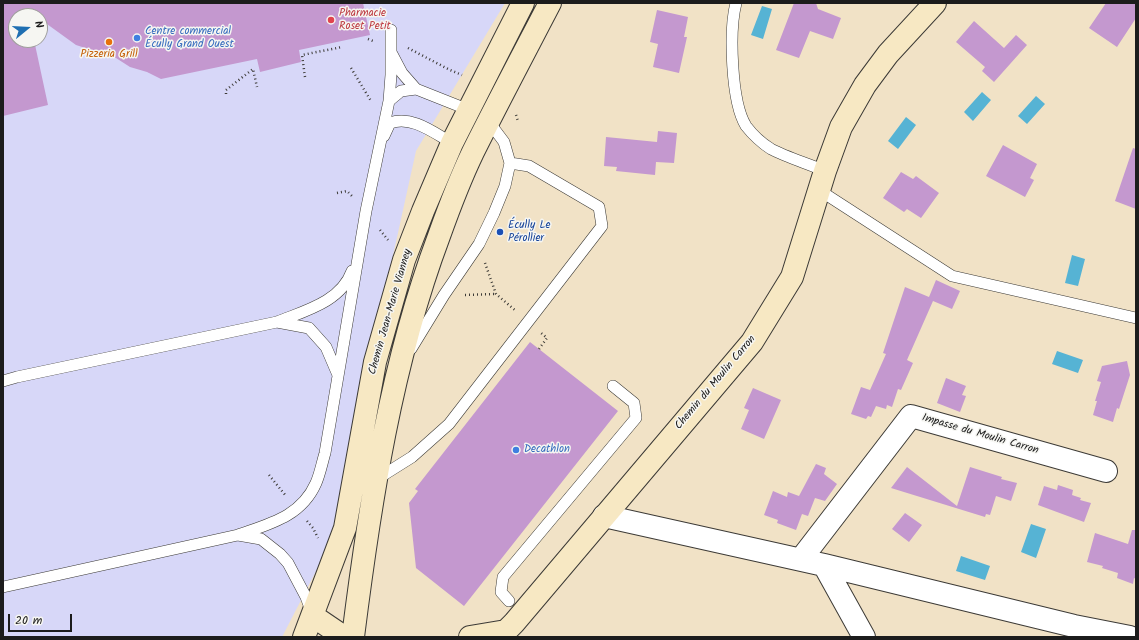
<!DOCTYPE html>
<meta charset="utf-8">
<style>
body{margin:0}
#map{position:relative;width:1139px;height:640px;overflow:hidden;background:#f1e2c6;font-family:Kalam,sans-serif}
canvas{display:block}
.frame{position:absolute;inset:0;border:4px solid #1c1c1c;pointer-events:none}
.north{position:absolute;left:8px;top:8px;width:40px;height:40px;box-sizing:border-box;background:#f6f6f2;border:1px solid #9f9f9c;border-radius:50%;rotate:72deg;font-size:11px;font-weight:700;line-height:16px;text-align:center;color:#1c1c1c}
.north::after{content:'';display:block;margin:auto;width:14px;height:18px;background:#1f6fb2;clip-path:polygon(50% 0,100% 100%,50% 72%,0 100%)}
.scale{position:absolute;left:8px;top:614px;width:64px;height:18px;box-sizing:border-box;border:2px solid #1c1c1c;border-top:0;padding-left:5px;font-size:12px;line-height:14px;white-space:nowrap;color:#1c1c1c;-webkit-text-stroke:3px #f6f6f2;paint-order:stroke}
</style>
<div id="map">
<canvas width="1139" height="640"></canvas>
<div class="frame"></div>
<div class="north">N</div>
<div class="scale">20 m</div>
</div>
<script>
const c = document.querySelector('canvas').getContext('2d');
c.lineJoin = 'round';
function fillPath(path, color) {
  c.fillStyle = color;
  c.fill(path, 'evenodd');
}
function strokePath(path, color, width, dash) {
  c.strokeStyle = color;
  c.lineWidth = width;
  c.lineCap = dash ? 'butt' : 'round';
  c.setLineDash(dash || []);
  c.stroke(path);
}
function drawText(font, color, halo, rows, align = 'center') {
  c.font = font + ' Kalam,sans-serif';
  c.lineWidth = 3;
  c.setLineDash([]);
  c.textBaseline = 'middle';
  c.strokeStyle = halo;
  c.fillStyle = color;
  for (const [text, x, y, turn = 0] of rows) {
    c.save();
    c.translate(x, y);
    c.rotate((+turn || 0) * Math.PI / 180);
    c.textAlign = isNaN(turn) ? turn : align;
    if (halo) c.strokeText(text, 0, 0);
    c.fillText(text, 0, 0);
    c.restore();
  }
}
fillPath(new Path2D(`
 M 3,3 L 505,3 L 416,151 L 329,546 L 282,637 L 3,637 ZM 16,16 L 40,16 L 40,40 L 16,40 Z`), '#d7d7f8');
fillPath(new Path2D(`
 M 762,6 L 772,9 L 763,39 L 751,35 Z
 M 982,92 L 991,100 L 973,121 L 964,112 Z
 M 1036,96 L 1045,104 L 1027,124 L 1018,116 Z
 M 906,117 L 916,125 L 898,149 L 888,141 Z
 M 1072,255 L 1085,259 L 1078,286 L 1065,283 Z
 M 1057,351 L 1083,360 L 1078,373 L 1052,364 Z
 M 1031,524 L 1046,529 L 1036,558 L 1021,552 Z
 M 961,556 L 990,566 L 985,580 L 956,571 Z`), '#56b3d4');
fillPath(new Path2D(`
 M 3,3 L 363,3 L 370,35 L 299,50 L 301,62 L 260,72 L 257,59 L 161,79 L 147,72 L 130,67 L 116,58 L 76,45 L 40,19 L 40,16 L 36,16 L 27,9 L 29,16 L 16,16 L 16,40 L 34,40 L 48,105 L 3,116 Z
 M 794,3 L 816,3 L 818,9 L 841,18 L 833,39 L 810,31 L 799,58 L 776,50 Z
 M 1106,3 L 1136,3 L 1136,18 L 1117,47 L 1089,28 Z
 M 657,10 L 688,17 L 684,37 L 687,37 L 679,73 L 653,67 L 658,44 L 650,42 Z
 M 974,21 L 1004,48 L 1016,35 L 1027,45 L 994,82 L 982,71 L 985,67 L 956,42 Z
 M 658,131 L 677,133 L 674,163 L 656,162 L 655,175 L 616,171 L 617,167 L 604,166 L 606,137 L 657,142 Z
 M 1003,145 L 1037,164 L 1030,178 L 1034,180 L 1025,197 L 986,176 Z
 M 1133,148 L 1136,149 L 1136,209 L 1115,201 Z
 M 901,172 L 913,179 L 916,176 L 939,193 L 921,218 L 907,209 L 904,212 L 883,198 Z
 M 936,280 L 960,291 L 952,309 L 933,301 L 907,360 L 913,363 L 901,390 L 898,389 L 892,407 L 887,405 L 886,409 L 876,406 L 871,417 L 868,416 L 866,419 L 851,414 L 861,387 L 870,390 L 886,354 L 883,353 L 905,287 L 929,297 Z
 M 530,342 L 618,411 L 464,606 L 416,568 L 409,503 L 418,491 L 415,489 Z
 M 1127,361 L 1130,375 L 1119,409 L 1117,408 L 1113,422 L 1093,415 L 1097,401 L 1095,401 L 1101,382 L 1097,381 L 1102,366 Z
 M 946,378 L 966,386 L 962,395 L 966,396 L 960,412 L 937,403 Z
 M 753,388 L 781,400 L 764,439 L 741,429 L 749,410 L 744,408 Z
 M 816,464 L 826,468 L 824,474 L 837,484 L 825,501 L 815,498 L 808,516 L 802,514 L 796,530 L 777,523 L 778,520 L 764,515 L 773,491 L 787,497 L 788,492 L 799,496 Z
 M 907,467 L 957,506 L 970,467 L 1002,477 L 1001,479 L 1017,483 L 1011,501 L 996,496 L 990,515 L 986,514 L 985,517 L 891,488 Z
 M 1058,485 L 1073,490 L 1072,495 L 1081,498 L 1080,500 L 1091,503 L 1084,522 L 1038,505 L 1044,486 L 1057,490 Z
 M 905,513 L 922,525 L 909,542 L 892,529 Z
 M 1132,530 L 1136,530 L 1136,579 L 1134,578 L 1133,584 L 1117,578 L 1118,573 L 1102,568 L 1103,566 L 1087,562 L 1095,533 L 1128,544 Z`), '#c498cf');
const lane = new Path2D(`
 M 736,3 C 729,30 731,102 746,126 C 752,134 763,144 771,149 C 786,157 809,164 825,171
 M 392,54 L 402,73 L 416,89 L 469,110
 M 389,101 L 401,91 L 416,89
 M 384,136 L 390,123 C 412,115 434,133 452,143
 M 819,190 L 952,276 L 1136,318
 M 277,322 L 309,328 L 326,347 L 338,375
 M 411,349 L 444,295 L 479,244 L 494,213 L 505,186 L 510,163 L 504,142 L 489,122
 M 3,381 L 17,377 L 277,322 C 304,311 341,302 352,271
 M 377,479 L 412,457 L 449,424 L 602,226 L 599,207 L 529,166 L 510,163
 M 238,535 C 269,524 301,517 316,483 C 320,474 322,463 325,453 L 366,211 L 389,101 L 391,75 L 391,30
 M 3,587 L 238,535 L 261,539 L 280,554 L 288,563 L 306,597 L 312,613
 M 509,601 L 501,592 L 503,577 L 636,418 L 634,403 L 613,386`);
const street = new Path2D(`
 M 604,516 L 824,565 L 864,637
 M 801,559 L 911,416 L 1106,471
 M 824,565 L 1074,626 L 1130,637`);
const secondary = new Path2D(`
 M 313,616 L 344,637
 M 304,637 L 345,528 L 375,362 L 404,260 L 423,211 L 452,143 L 523,3
 M 353,637 C 370,502 391,364 439,236 C 449,208 460,179 473,152 C 498,102 524,53 550,3
 M 470,637 L 506,631
 M 500,637 L 514,623 L 752,342 L 792,277 L 825,171 L 841,127 L 865,85 L 888,54 L 935,3`);
strokePath(lane, '#3c3a36', 12);
strokePath(street, '#3c3a36', 24);
strokePath(secondary, '#3c3a36', 24);
strokePath(new Path2D(`
 M 368,39 L 373,41
 M 408,48 L 450,70 L 462,75
 M 351,68 L 371,101
 M 305,77 L 302,55 L 342,47
 M 226,94 L 226,90 L 253,69 L 257,87
 M 516,115 L 518,121
 M 337,193 L 347,191 L 352,196
 M 380,230 L 388,240
 M 485,263 L 496,294 L 516,311
 M 465,295 L 496,294
 M 539,349 L 547,338 L 541,333
 M 269,475 L 286,496
 M 307,521 L 313,528 L 318,538`), '#3c3a36', 2.5, [1, 3]);
strokePath(lane, '#fff', 11);
strokePath(street, '#fff', 22);
strokePath(secondary, '#f7e8c3', 22);
for (const [x, y, r, color] of [
 [331,20,4,"#e0444e"],
 [137,38,4,"#3f7fe0"],
 [109,42,4,"#e8710a"],
 [500,232,4,"#1a4fb4"],
 [516,450,4,"#3f7fe0"]
]) {
  const dot = new Path2D();
  dot.arc(x, y, r, 0, 2 * Math.PI);
  c.fillStyle = color;
  c.fill(dot);
  strokePath(dot, '#f6f6f2', 1.5);
}
drawText('11px', '#be3a42', '#f6f6f2', [
 ["Pharmacie",339,14],
 ["Roset Petit",339,27]
], 'left');
drawText('11px', '#366cbe', '#f6f6f2', [
 ["Centre commercial",145,32],
 ["Écully Grand Ouest",145,45],
 ["Decathlon",524,450]
], 'left');
drawText('11px', '#c56008', '#f6f6f2', [
 ["Pizzeria Grill",109,55]
]);
drawText('11px', '#164399', '#f6f6f2', [
 ["Écully Le",508,226],
 ["Pérollier",508,239]
], 'left');
drawText('11px', '#1c1c1c', '#f6f6f2', [
 ["Chemin Jean-Marie Vianney",391,312,-74],
 ["Chemin du Moulin Carron",716,383,-50],
 ["Impasse du Moulin Carron",980,435,16]
]);
</script>
